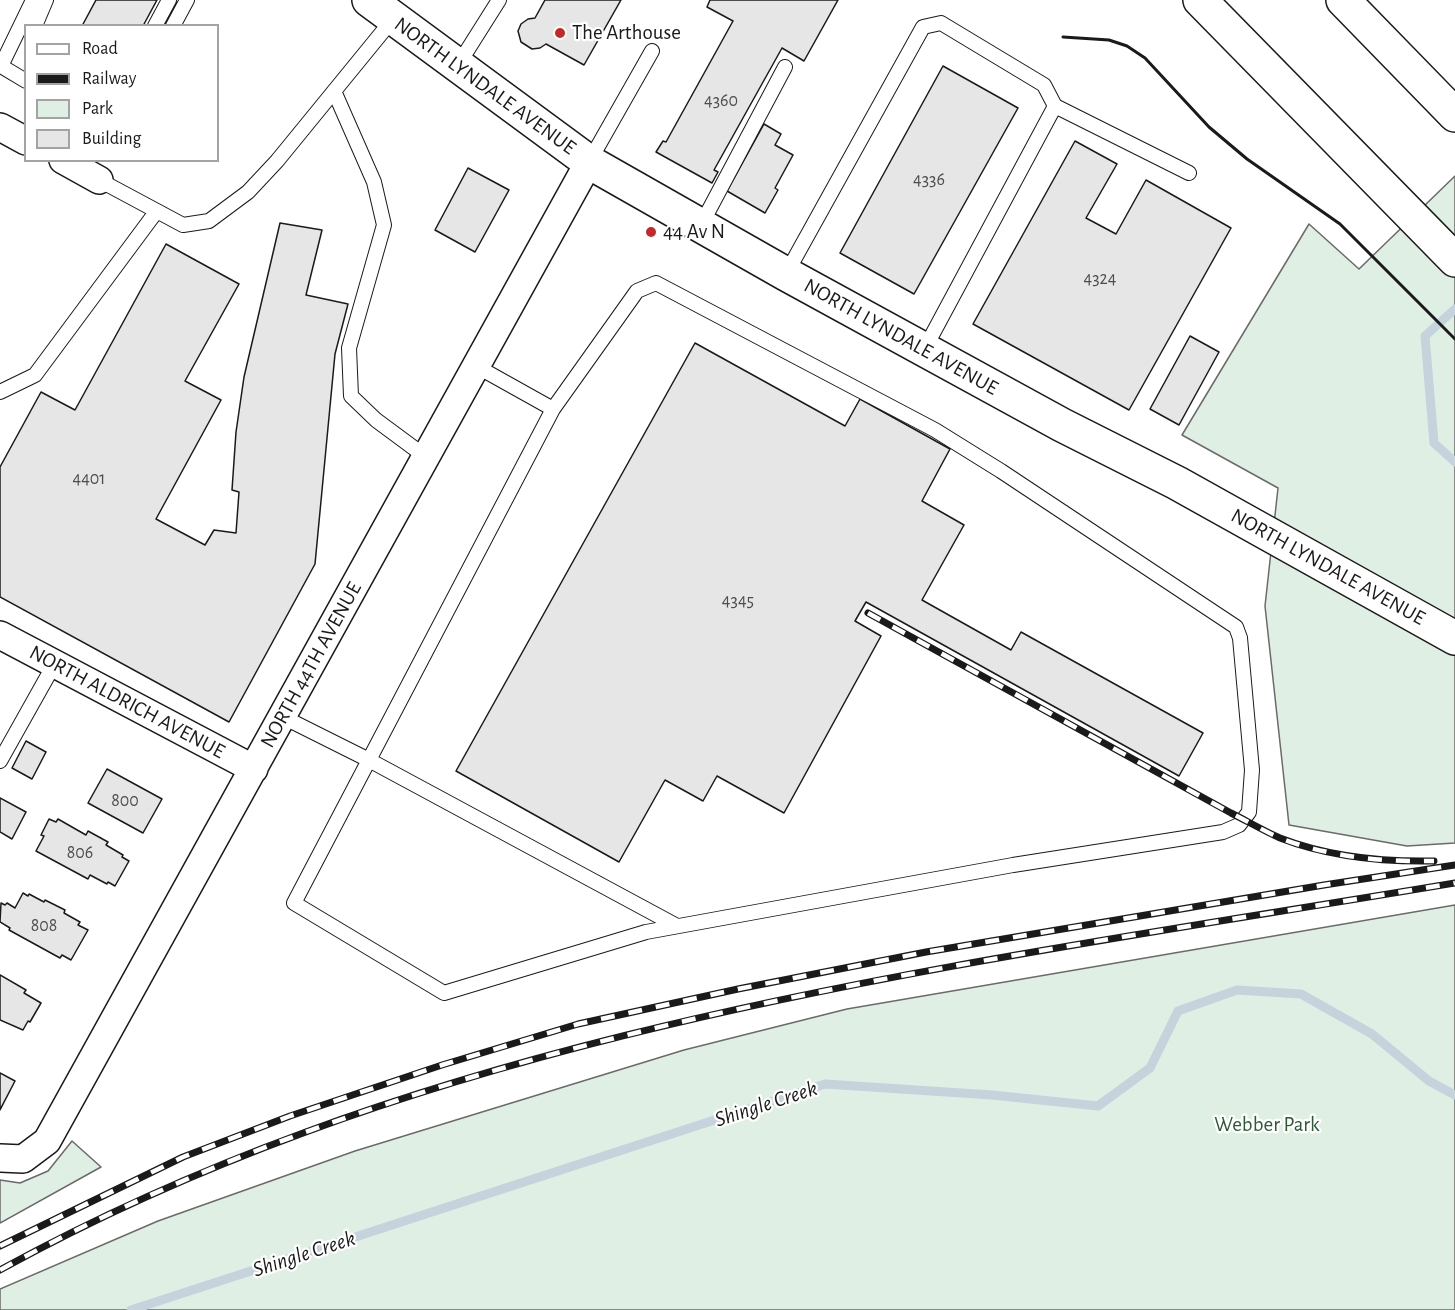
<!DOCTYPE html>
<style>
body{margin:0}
#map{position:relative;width:1455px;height:1310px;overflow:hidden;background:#fff;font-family:"Alegreya Sans",sans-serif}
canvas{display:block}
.legend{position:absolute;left:24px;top:24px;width:195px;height:138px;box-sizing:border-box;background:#fff;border:2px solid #a3a3a3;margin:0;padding:8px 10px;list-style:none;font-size:18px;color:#1a1a1a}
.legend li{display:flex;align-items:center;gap:12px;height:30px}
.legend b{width:30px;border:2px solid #a3a3a3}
</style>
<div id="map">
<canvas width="1455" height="1310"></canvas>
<ul class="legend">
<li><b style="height:8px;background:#fff"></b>Road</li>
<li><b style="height:8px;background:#1a1a1a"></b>Railway</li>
<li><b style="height:16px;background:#e0efe3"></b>Park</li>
<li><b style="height:16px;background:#e6e6e6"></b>Building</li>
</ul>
</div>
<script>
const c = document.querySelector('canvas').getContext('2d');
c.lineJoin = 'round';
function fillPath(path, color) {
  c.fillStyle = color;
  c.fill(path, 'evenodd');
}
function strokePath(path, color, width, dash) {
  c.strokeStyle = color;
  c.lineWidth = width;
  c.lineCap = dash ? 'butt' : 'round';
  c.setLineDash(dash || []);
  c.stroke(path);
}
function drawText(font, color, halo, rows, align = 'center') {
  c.font = font + ' "Alegreya Sans",sans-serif';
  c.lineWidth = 4.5;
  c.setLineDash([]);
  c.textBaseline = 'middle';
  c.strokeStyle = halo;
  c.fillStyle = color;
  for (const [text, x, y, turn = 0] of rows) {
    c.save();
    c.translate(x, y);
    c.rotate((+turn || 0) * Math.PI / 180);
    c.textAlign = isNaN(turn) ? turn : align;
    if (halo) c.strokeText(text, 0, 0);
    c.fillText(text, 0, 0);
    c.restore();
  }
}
const green = new Path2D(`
 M 1455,176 L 1455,843 L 1407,846 L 1289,825 L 1265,606 L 1278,488 L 1182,435 L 1309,224 L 1359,269 Z
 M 1455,905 L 1455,1310 L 0,1310 L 0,1289 L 158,1221 L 355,1151 L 684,1050 L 847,1009 Z
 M 72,1141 L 101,1167 L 0,1223 L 0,1180 L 20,1183 L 48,1171 Z`);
fillPath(green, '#e0efe3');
strokePath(green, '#6a6a6a', 1.5);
strokePath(new Path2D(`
 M 1455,309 L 1425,336 L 1434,443 L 1455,462
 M 131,1310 L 825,1084 L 992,1095 L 1098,1106 L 1150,1068 L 1178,1011 L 1237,990 L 1301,994 L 1372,1034 L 1429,1081 L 1455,1095`), '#c6d2dc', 9);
const building = new Path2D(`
 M 96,0 L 157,0 L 143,26 L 82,26 Z
 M 545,0 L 621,0 L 584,65 L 546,44 L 540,48 L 532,49 L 521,42 L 518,31 L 521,24 L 528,19 L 535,18 Z
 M 710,0 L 838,0 L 804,61 L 782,48 L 714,170 L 718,172 L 712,183 L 656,152 L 663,141 L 666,142 L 733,21 L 707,7 Z
 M 943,66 L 1018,108 L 914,294 L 840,253 Z
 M 764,124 L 781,134 L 775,145 L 793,155 L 775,188 L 778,190 L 765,213 L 727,191 Z
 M 1075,141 L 1117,164 L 1086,218 L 1116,234 L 1146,180 L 1231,228 L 1129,410 L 973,324 Z
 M 468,168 L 509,190 L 475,252 L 435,230 Z
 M 280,223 L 322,230 L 306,295 L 348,304 L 335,354 L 315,564 L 229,722 L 0,597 L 0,467 L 41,392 L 75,410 L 166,244 L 239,284 L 185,381 L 221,400 L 156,519 L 205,545 L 214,530 L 236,533 L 239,492 L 232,490 L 236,432 L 244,377 Z
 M 1190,336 L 1219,352 L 1179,425 L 1150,409 Z
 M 695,343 L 845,426 L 860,399 L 950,449 L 922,501 L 964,525 L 922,600 L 1011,650 L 1021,632 L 1203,733 L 1179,776 L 866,602 L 855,621 L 881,636 L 784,813 L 717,776 L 703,801 L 665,780 L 619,862 L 456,771 Z
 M 26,741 L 46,752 L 32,779 L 12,768 Z
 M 107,769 L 162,799 L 143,833 L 88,803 Z
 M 0,798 L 26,812 L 12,839 L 0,832 Z
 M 49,819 L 56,822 L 58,819 L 86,835 L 88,831 L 108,842 L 106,845 L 123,855 L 122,857 L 129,861 L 115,886 L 108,882 L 107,884 L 90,875 L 88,879 L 36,851 L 44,836 L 41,835 Z
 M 23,893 L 28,896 L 29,894 L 44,902 L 45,900 L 65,910 L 64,913 L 80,922 L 78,925 L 88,930 L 71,960 L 62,955 L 60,958 L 9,930 L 10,928 L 0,922 L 1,903 L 5,905 L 7,903 L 15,908 Z
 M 0,975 L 26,990 L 24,993 L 41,1003 L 30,1022 L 28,1021 L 23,1030 L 0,1020 Z
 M 0,1073 L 15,1081 L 0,1110 Z`);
fillPath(building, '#e6e6e6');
strokePath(building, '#1a1a1a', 1.5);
const service = new Path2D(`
 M 35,26 L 46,0
 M 155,26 L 169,0
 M 173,26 L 187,0
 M 458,65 L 499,0
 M 26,81 L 1,66 L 33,0
 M 334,91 L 374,182 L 384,225 L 349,348 L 351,396 L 376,420 L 426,457
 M 1055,106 L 1189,173
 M 589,162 L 652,51
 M 99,180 L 183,225 L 209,221 L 248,192 L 277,161 L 393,19
 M 701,225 L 785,67
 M 786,274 L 923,27 L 941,23 L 1044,85 L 1055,106 L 924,350
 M 476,366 L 553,409 L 294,903 L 444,993 L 646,932 L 1013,865 L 1223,832 L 1239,825 L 1249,812 L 1252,770 L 1240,638 L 1236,627 L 1001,471 L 935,430 L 656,283 L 637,291 L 553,409
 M 0,392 L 35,375 L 156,212
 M 283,717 L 369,760 L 677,926
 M 0,761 L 55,663`);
const minor = new Path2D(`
 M 0,127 L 26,141
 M 63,160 L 99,180
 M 0,635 L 254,769
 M 0,1158 L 23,1159 L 47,1141 L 589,162`);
const tertiary = new Path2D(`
 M 369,0 L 589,162 L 786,274 L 1062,425 L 1177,483 L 1455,638`);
const motorway = new Path2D(`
 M 1200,0 L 1455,260
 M 1343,0 L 1455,115`);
strokePath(service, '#1a1a1a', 16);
strokePath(minor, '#1a1a1a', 30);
strokePath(tertiary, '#1a1a1a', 36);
strokePath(motorway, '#1a1a1a', 36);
strokePath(service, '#fff', 14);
strokePath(minor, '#fff', 27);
strokePath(tertiary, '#fff', 33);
strokePath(motorway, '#fff', 33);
const rail = new Path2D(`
 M 868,613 L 1231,813 C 1247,821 1264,831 1280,838 C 1329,857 1383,862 1434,861
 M 0,1246 L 183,1157 L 290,1116 L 442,1065 L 578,1024 L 738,989 L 926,952 L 1324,885 L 1455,865
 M 0,1270 C 445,1025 962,965 1455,883`);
strokePath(rail, '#1a1a1a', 7);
strokePath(rail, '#fff', 4.5, [14]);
strokePath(new Path2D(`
 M 1063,37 L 1109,40 L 1127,46 L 1145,58 L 1209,127 L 1247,159 L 1340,224 L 1455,339`), '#1a1a1a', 3);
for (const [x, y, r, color] of [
 [560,33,6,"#c62828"],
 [651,232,6,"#c62828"]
]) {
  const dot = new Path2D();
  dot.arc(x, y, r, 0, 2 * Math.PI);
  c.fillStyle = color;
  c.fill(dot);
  strokePath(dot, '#fff', 2);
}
drawText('18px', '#4d4d4d', null, [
 ["4360",721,101],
 ["4336",929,180],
 ["4324",1100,279],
 ["4401",89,479],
 ["4345",738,601],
 ["800",125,801],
 ["806",80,853],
 ["808",44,926]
]);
drawText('21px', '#1a1a1a', '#fff', [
 ["The Arthouse",572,33],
 ["44 Av N",663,232]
], 'left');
drawText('21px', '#1a1a1a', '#fff', [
 ["NORTH LYNDALE AVENUE",485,86,36],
 ["NORTH LYNDALE AVENUE",901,337,29],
 ["NORTH LYNDALE AVENUE",1328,567,29],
 ["NORTH 44TH AVENUE",311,665,-61],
 ["NORTH ALDRICH AVENUE",127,702,28]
]);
drawText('21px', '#2b5a34', '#fff', [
 ["Webber Park",1267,1125]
]);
drawText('italic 22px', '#1a1a1a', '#fff', [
 ["Shingle Creek",766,1104,-18],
 ["Shingle Creek",304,1254,-18]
]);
</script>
